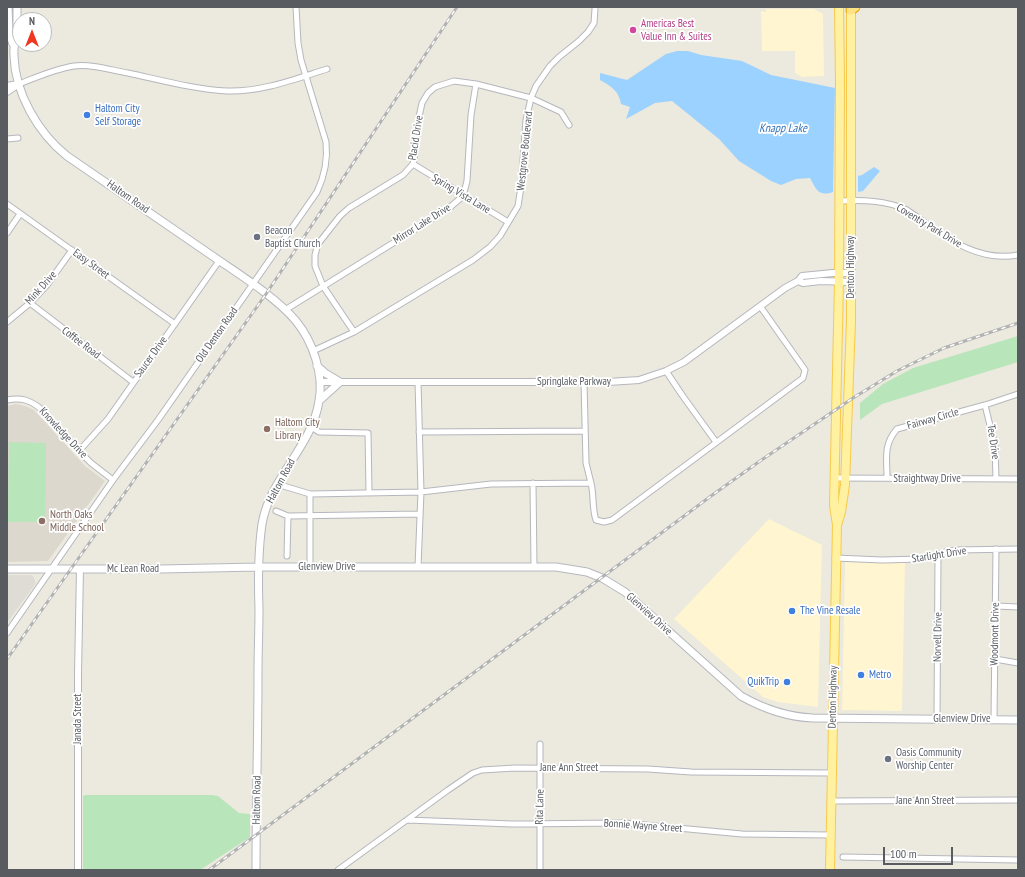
<!DOCTYPE html>
<style>
body{margin:0}
#map{position:relative;width:1025px;height:877px;overflow:hidden;background:#ece9de;font-family:"PT Sans Narrow",sans-serif}
canvas{display:block}
.frame{position:absolute;inset:0;border:8px solid #585c61;pointer-events:none}
.north{position:absolute;left:12px;top:12px;width:40px;height:40px;box-sizing:border-box;background:#fff;border:1px solid #bcbec0;border-radius:50%;rotate:0deg;font-size:11px;font-weight:700;line-height:16px;text-align:center;color:#585c61}
.north::after{content:'';display:block;margin:auto;width:14px;height:18px;background:#f03521;clip-path:polygon(50% 0,100% 100%,50% 72%,0 100%)}
.scale{position:absolute;left:883px;top:847px;width:70px;height:18px;box-sizing:border-box;border:2px solid #585c61;border-top:0;padding-left:5px;font-size:12px;line-height:14px;white-space:nowrap;color:#585c61;-webkit-text-stroke:3px #fff;paint-order:stroke}
</style>
<div id="map">
<canvas width="1025" height="877"></canvas>
<div class="frame"></div>
<div class="north">N</div>
<div class="scale">100 m</div>
</div>
<script>
const c = document.querySelector('canvas').getContext('2d');
c.lineJoin = 'round';
function fillPath(path, color) {
  c.fillStyle = color;
  c.fill(path, 'evenodd');
}
function strokePath(path, color, width, dash) {
  c.strokeStyle = color;
  c.lineWidth = width;
  c.lineCap = dash ? 'butt' : 'round';
  c.setLineDash(dash || []);
  c.stroke(path);
}
function drawText(font, color, halo, rows, align = 'center') {
  c.font = font + ' "PT Sans Narrow",sans-serif';
  c.lineWidth = 3.5;
  c.setLineDash([]);
  c.textBaseline = 'middle';
  c.strokeStyle = halo;
  c.fillStyle = color;
  for (const [text, x, y, turn = 0] of rows) {
    c.save();
    c.translate(x, y);
    c.rotate((+turn || 0) * Math.PI / 180);
    c.textAlign = isNaN(turn) ? turn : align;
    if (halo) c.strokeText(text, 0, 0);
    c.fillText(text, 0, 0);
    c.restore();
  }
}
fillPath(new Path2D(`
 M 766,9 L 814,9 L 823,14 L 824,76 L 802,77 L 795,73 L 795,51 L 762,51 L 761,11 L 766,12 Z
 M 769,519 L 822,545 L 818,707 L 778,702 L 763,697 L 674,619 Z
 M 845,562 L 905,563 L 902,711 L 842,710 Z`), '#fff5d0');
fillPath(new Path2D(`
 M 7,575 L 30,575 L 33,576 L 36,583 L 7,623 Z`), '#dfdcd6');
fillPath(new Path2D(`
 M 16,404 L 25,406 L 34,410 L 85,466 L 105,481 L 48,561 L 7,562 L 7,406 Z`), '#dcd8cd');
fillPath(new Path2D(`
 M 1018,336 L 1018,362 L 882,404 L 860,420 L 860,403 L 883,384 L 913,368 Z
 M 9,442 L 46,443 L 45,522 L 8,522 Z
 M 85,795 L 212,795 L 218,796 L 239,813 L 250,814 L 250,837 L 200,870 L 83,870 L 83,796 Z`), '#b9e5ba');
fillPath(new Path2D(`
 M 677,51 L 688,51 L 701,55 L 742,61 L 771,75 L 835,88 L 833,192 C 818,197 816,189 810,178 L 796,179 L 781,185 L 771,181 L 739,161 L 719,139 L 672,101 L 655,103 L 626,119 L 630,107 L 621,104 C 619,91 611,86 600,80 L 600,73 L 627,80 L 666,54 Z
 M 874,167 L 880,171 L 863,191 L 858,192 L 858,176 L 862,175 Z`), '#9bd2ff');
const minor = new Path2D(`
 M 19,84 C 37,77 55,69 74,66 C 93,64 110,70 128,73 C 161,80 193,89 227,91 C 262,92 295,79 327,69
 M 7,139 L 18,138
 M 413,164 L 508,222
 M 839,201 C 862,200 886,200 907,210 C 941,233 974,263 1018,255
 M 7,204 L 175,324
 M 7,233 L 20,214
 M 30,303 L 133,382
 M 285,310 L 448,209 L 463,196 L 467,181 L 471,115 L 476,84
 M 7,322 L 30,303 L 47,285 L 72,250
 M 354,332 L 323,286 L 315,266 L 315,255 L 318,244 L 340,216 L 349,208 L 403,175 L 413,164 L 415,153 L 419,117 L 422,103 L 428,93 L 435,87 L 454,81 L 476,84 L 531,98 L 561,112 L 569,125
 M 313,351 L 354,332 L 473,260 L 490,247 L 500,236 L 518,206 L 521,187 L 526,120 L 531,98 L 536,86 L 550,66 L 559,57 L 579,41 L 588,32 L 594,23 L 595,9
 M 666,371 L 682,395 L 716,442
 M 418,382 L 421,492 L 418,567
 M 584,382 L 586,463 L 591,483
 M 7,400 C 21,397 30,400 41,409 L 79,451 L 91,463 L 113,480
 M 985,405 L 995,446 L 996,479
 M 311,427 L 319,432 L 368,433 L 369,493
 M 419,432 L 585,431
 M 79,451 L 108,419 L 219,261
 M 835,478 L 1018,479
 M 887,478 C 887,459 883,445 897,429 L 985,405 L 1018,394
 M 533,483 L 534,567
 M 277,484 L 310,494 L 421,492 L 491,484 L 591,483 C 594,495 592,509 596,520 L 604,522 L 612,520 L 803,378 L 805,370 L 760,306
 M 310,494 L 310,567
 M 276,511 L 288,516 L 420,514
 M 287,556 L 288,516
 M 835,558 L 882,560 L 923,559 L 945,552 L 956,550 L 1018,549
 M 996,606 L 1018,607
 M 7,633 L 113,480 L 158,420 L 317,192 C 325,175 328,160 326,142 L 301,60 L 298,43 L 296,7
 M 995,659 L 1018,663
 M 937,719 L 938,554
 M 994,719 L 996,549
 M 831,801 L 1018,800
 M 407,820 L 512,824 L 624,823 L 742,834 L 831,835
 M 843,857 L 1018,860
 M 338,870 L 448,790 L 473,773 L 482,770 L 515,768 L 648,769 L 691,772 L 832,773
 M 540,870 L 540,744`);
const tertiary = new Path2D(`
 M 7,86 L 18,84
 M 7,92 L 19,84
 M 798,281 L 803,283 L 821,281 L 851,282
 M 320,382 L 608,382 L 639,380 L 666,371 L 684,362 L 785,288 L 798,281 L 802,276 L 833,273 L 851,273
 M 78,870 L 78,674 L 80,569`);
const secondary = new Path2D(`
 M 8,7 L 9,33 L 13,44
 M 17,7 C 17,15 17,24 17,32 C 16,41 13,46 14,56 C 15,93 38,133 67,156 C 115,189 163,222 211,255 C 237,273 276,297 296,321 C 313,342 324,374 319,401 C 312,447 270,477 262,524 C 258,552 258,581 259,609 C 259,631 258,652 258,673 C 258,739 256,804 256,870
 M 317,366 L 325,373 L 340,382 L 319,401
 M 7,569 L 161,569 L 259,567 L 556,567 L 587,572 L 602,578 L 625,592 L 741,696 C 764,709 786,717 813,718 L 1018,720`);
const primary = new Path2D(`
 M 837,525 L 841,512 L 845,485 L 851,321 L 851,7
 M 830,870 L 837,525 L 834,505 L 839,282 L 840,81 L 839,7`);
const motorway = new Path2D(`
 M 851,10 L 855,7`);
strokePath(minor, '#b5b7bd', 7);
strokePath(tertiary, '#b5b7bd', 8);
strokePath(secondary, '#b5b9bf', 9);
strokePath(primary, '#f7ca4d', 10);
strokePath(motorway, '#eaa500', 11);
strokePath(minor, '#fff', 5);
strokePath(tertiary, '#fff', 6);
strokePath(secondary, '#fff', 7);
strokePath(primary, '#fff1a0', 8);
strokePath(motorway, '#ffe282', 9);
const rail = new Path2D(`
 M 7,659 L 266,294 L 457,7
 M 209,870 L 711,496 L 760,461 L 853,398 L 897,371 L 944,348 L 1018,323`);
strokePath(rail, '#b1b2b2', 3);
strokePath(rail, '#fff', 1.5, [4.5]);
for (const [x, y, r, color] of [
 [633,30,4,"#d1479c"],
 [87,115,4,"#3f7fe0"],
 [257,237,4,"#6b7280"],
 [267,429,4,"#8d6e63"],
 [42,521,4,"#8d6e63"],
 [792,611,4,"#3f7fe0"],
 [861,675,4,"#3f7fe0"],
 [787,682,4,"#3f7fe0"],
 [888,759,4,"#6b7280"]
]) {
  const dot = new Path2D();
  dot.arc(x, y, r, 0, 2 * Math.PI);
  c.fillStyle = color;
  c.fill(dot);
  strokePath(dot, '#fff', 1.5);
}
drawText('11px', '#b23c85', '#fff', [
 ["Americas Best",641,24],
 ["Value Inn & Suites",641,37]
], 'left');
drawText('11px', '#366cbe', '#fff', [
 ["Haltom City",95,109],
 ["Self Storage",95,122],
 ["The Vine Resale",800,611],
 ["Metro",869,675],
 ["QuikTrip",779,682,"right"]
], 'left');
drawText('11px', '#585c61', '#fff', [
 ["Placid Drive",416,138,-81],
 ["Westgrove Boulevard",525,151,-84],
 ["Spring Vista Lane",461,194,31],
 ["Haltom Road",128,197,35],
 ["Mirror Lake Drive",422,224,-32],
 ["Coventry Park Drive",929,226,31],
 ["Easy Street",91,264,36],
 ["Denton Highway",851,267,-90],
 ["Mink Drive",41,288,-48],
 ["Old Denton Road",217,335,-55],
 ["Coffee Road",81,343,37],
 ["Saucer Drive",151,357,-54],
 ["Springlake Parkway",574,382],
 ["Fairway Circle",933,419,-16],
 ["Knowledge Drive",63,433,47],
 ["Tee Drive",993,442,82],
 ["Straightway Drive",927,479],
 ["Haltom Road",281,481,-62],
 ["Starlight Drive",939,555,-9],
 ["Glenview Drive",327,567],
 ["Mc Lean Road",133,569],
 ["Glenview Drive",649,614,42],
 ["Woodmont Drive",995,634,-89],
 ["Norvell Drive",938,637,-89],
 ["Denton Highway",833,697,-89],
 ["Janada Street",78,719,-90],
 ["Glenview Drive",962,719],
 ["Jane Ann Street",569,768],
 ["Haltom Road",257,800,-89],
 ["Jane Ann Street",925,801],
 ["Rita Lane",540,807,-89],
 ["Bonnie Wayne Street",643,826,4]
]);
drawText('11px', '#5b616d', '#fff', [
 ["Beacon",265,231],
 ["Baptist Church",265,244],
 ["Oasis Community",896,753],
 ["Worship Center",896,766]
], 'left');
drawText('11px', '#785e54', '#fff', [
 ["Haltom City",275,423],
 ["Library",275,436],
 ["North Oaks",50,515],
 ["Middle School",50,528]
], 'left');
drawText('italic 12px', '#3877bd', '#fff', [
 ["Knapp Lake",783,129]
]);
</script>
